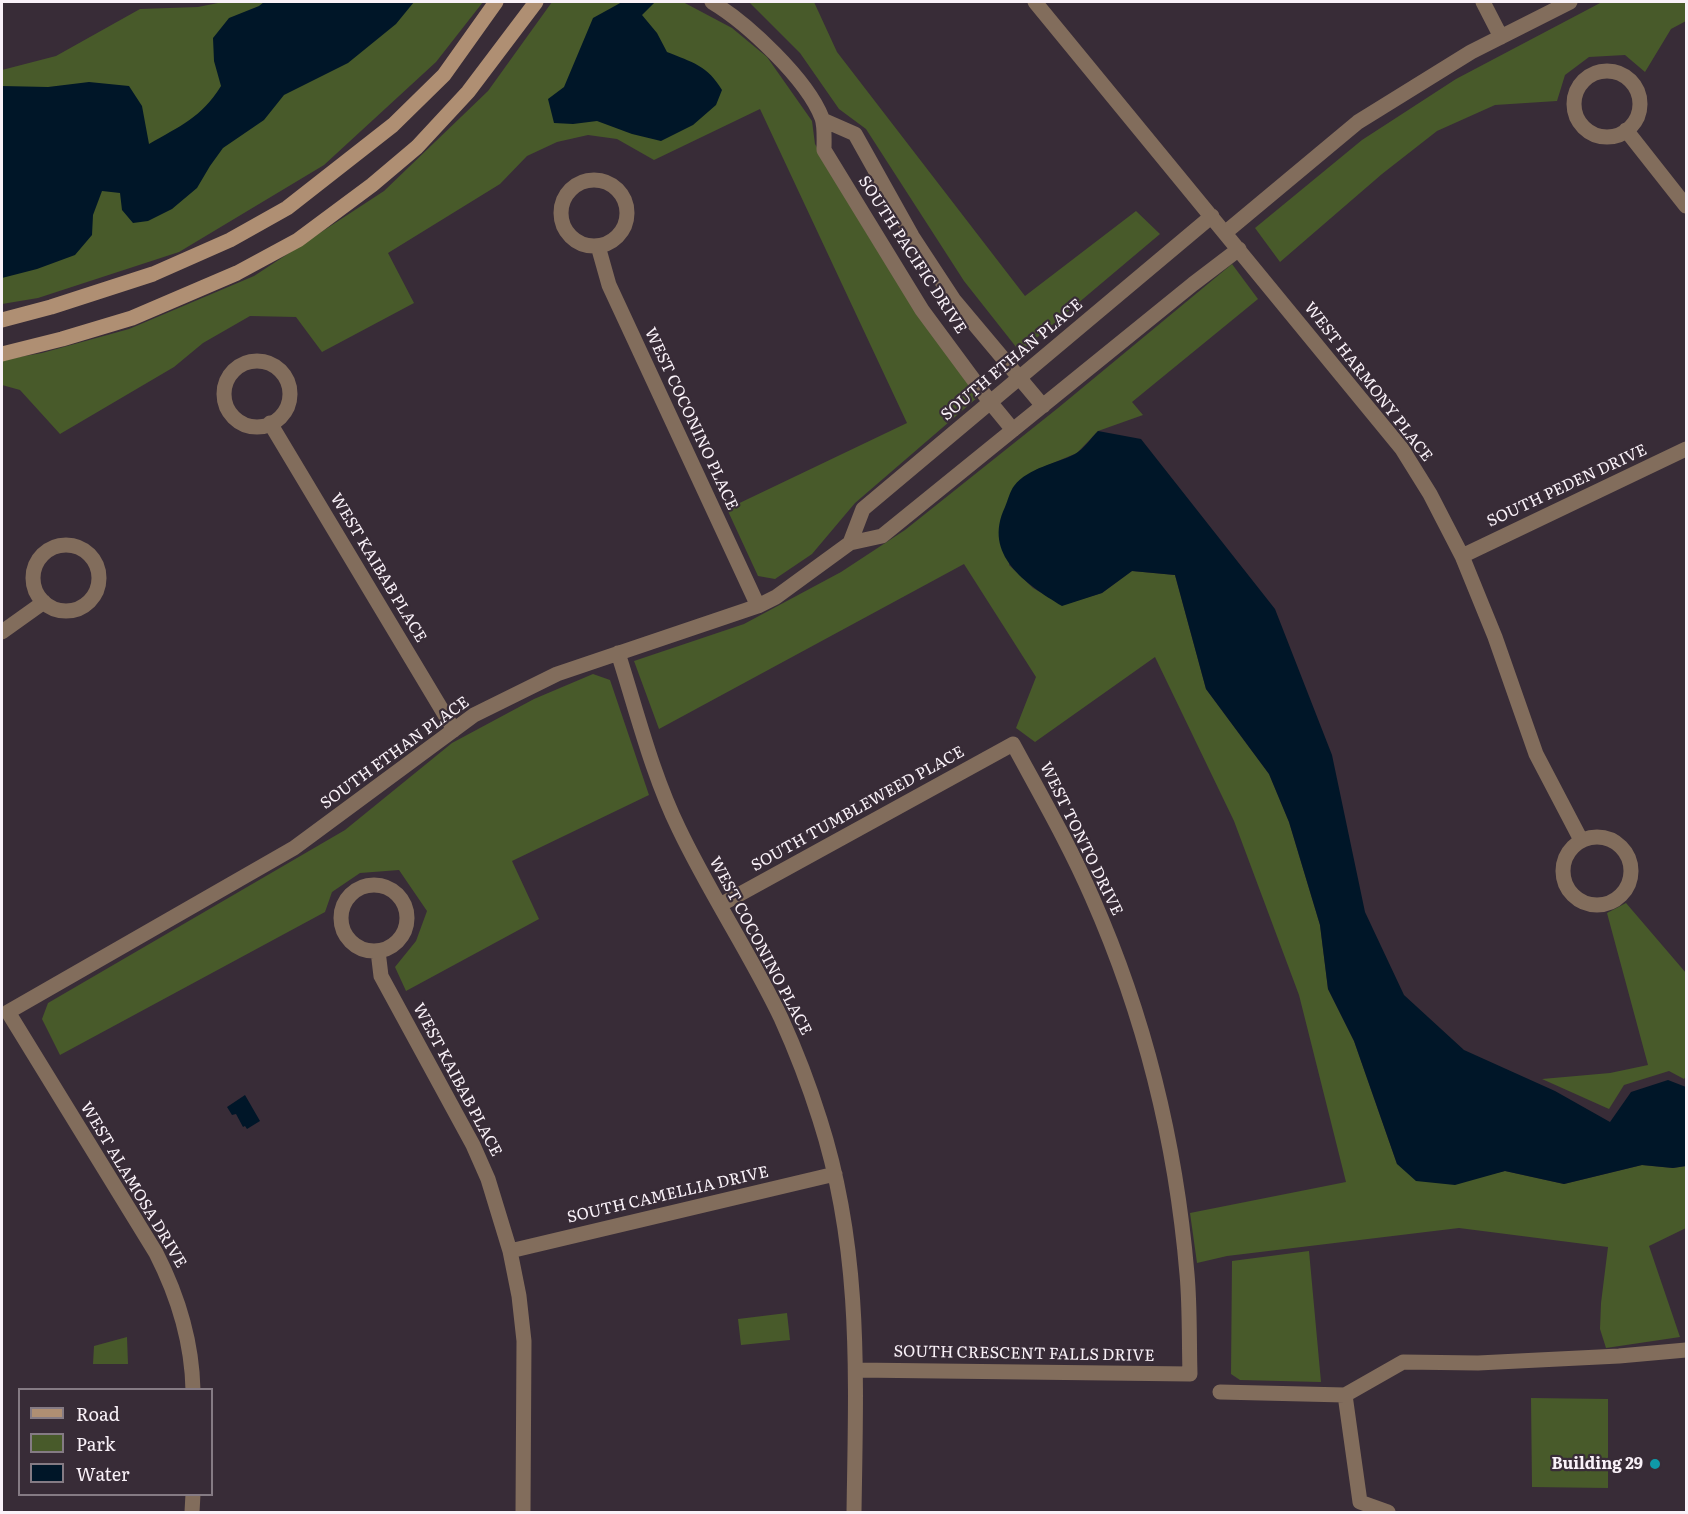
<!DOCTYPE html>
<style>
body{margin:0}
#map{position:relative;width:1688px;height:1514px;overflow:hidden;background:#382c37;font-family:Literata,serif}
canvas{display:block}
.frame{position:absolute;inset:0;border:3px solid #f9f1f8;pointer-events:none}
.legend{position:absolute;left:18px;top:1388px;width:195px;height:108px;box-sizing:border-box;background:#382c37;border:2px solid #857b84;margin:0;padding:8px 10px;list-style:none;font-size:18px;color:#f9f1f8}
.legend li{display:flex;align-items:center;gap:12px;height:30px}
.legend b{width:30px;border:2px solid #857b84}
</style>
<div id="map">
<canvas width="1688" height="1514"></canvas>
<div class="frame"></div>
<ul class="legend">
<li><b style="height:8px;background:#af8f73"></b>Road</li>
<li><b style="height:16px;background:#485a2a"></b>Park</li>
<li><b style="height:16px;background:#001628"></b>Water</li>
</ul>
</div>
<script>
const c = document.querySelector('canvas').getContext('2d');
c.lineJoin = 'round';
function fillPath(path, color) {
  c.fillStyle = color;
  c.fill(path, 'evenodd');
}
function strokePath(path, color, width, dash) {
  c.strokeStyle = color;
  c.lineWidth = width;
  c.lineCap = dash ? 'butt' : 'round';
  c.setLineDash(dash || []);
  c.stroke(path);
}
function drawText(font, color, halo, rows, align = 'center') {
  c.font = font + ' Literata,serif';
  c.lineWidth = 4.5;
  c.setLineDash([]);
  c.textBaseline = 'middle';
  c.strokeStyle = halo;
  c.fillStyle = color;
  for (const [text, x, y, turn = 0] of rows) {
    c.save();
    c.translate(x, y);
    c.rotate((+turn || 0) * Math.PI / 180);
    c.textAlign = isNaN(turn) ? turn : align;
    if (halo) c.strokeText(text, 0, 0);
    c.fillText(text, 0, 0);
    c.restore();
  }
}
fillPath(new Path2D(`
 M 223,2 L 483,2 L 436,62 L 324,165 L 179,252 L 38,298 L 2,304 L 2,70 L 56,56 L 140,9 L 198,7 Z
 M 552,2 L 683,2 L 732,28 L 767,57 L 812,121 L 815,144 L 866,232 L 978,397 L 855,503 L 812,554 L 775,579 L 758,576 L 727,509 L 907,423 L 760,109 L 654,160 L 617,139 L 588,135 L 557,142 L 527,156 L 500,184 L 388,253 L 414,303 L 322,352 L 296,317 L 250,316 L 203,343 L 174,367 L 60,434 L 20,390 L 2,385 L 2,360 L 42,353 L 129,329 L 254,276 L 384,191 L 488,91 Z
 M 749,2 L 814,2 L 837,52 L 1025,296 L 1136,211 L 1160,234 L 1020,352 L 964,281 L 866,129 L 839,109 L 800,53 Z
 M 1602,2 L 1686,2 L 1686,21 L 1671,29 L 1645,72 L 1625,55 L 1589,57 L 1565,75 L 1557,101 L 1495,105 L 1437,131 L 1382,174 L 1280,262 L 1255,228 L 1362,140 L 1456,79 Z
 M 1232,264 L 1258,299 L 1132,402 L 1143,415 L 1098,431 L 1077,453 L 1036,470 L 1009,565 L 1033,588 L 1062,605 L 1102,593 L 1132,571 L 1175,575 L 1206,689 L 1269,774 L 1289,822 L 1320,925 L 1328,989 L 1354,1041 L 1397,1164 L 1474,1178 L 1505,1171 L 1564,1184 L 1642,1165 L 1673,1168 L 1686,1166 L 1686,1228 L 1649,1246 L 1680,1337 L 1606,1348 L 1600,1329 L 1601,1303 L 1608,1247 L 1459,1228 L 1227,1256 L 1197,1263 L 1190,1213 L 1346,1182 L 1299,995 L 1234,821 L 1155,657 L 1035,742 L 1016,728 L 1036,677 L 964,564 L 659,729 L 634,661 L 744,624 L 841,572 L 905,530 L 1058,408 Z
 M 593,674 L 610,680 L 649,795 L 512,861 L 539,919 L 406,991 L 395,967 L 416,941 L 427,911 L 399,870 L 360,873 L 332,892 L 325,912 L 60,1055 L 42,1019 L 48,1003 L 345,830 L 452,743 L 534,699 Z
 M 1626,903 L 1686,973 L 1686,1076 L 1684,1079 L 1669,1071 L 1624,1085 L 1609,1109 L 1542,1079 L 1610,1073 L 1648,1065 L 1607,913 Z
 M 1309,1251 L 1321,1382 L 1240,1380 L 1231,1374 L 1232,1261 Z
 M 787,1313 L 790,1340 L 741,1345 L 738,1319 Z
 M 127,1337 L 128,1364 L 93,1364 L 94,1346 Z
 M 1531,1398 L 1608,1399 L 1608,1488 L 1532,1487 Z`), '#485a2a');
fillPath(new Path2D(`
 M 264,2 L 414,2 L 396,24 L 348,63 L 284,95 L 264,120 L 223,148 L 210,166 L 197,188 L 172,209 L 148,221 L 133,223 L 122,210 L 120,193 L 102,191 L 93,215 L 92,235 L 75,255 L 37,269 L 2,278 L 2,86 L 48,87 L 89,82 L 129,86 L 142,106 L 149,144 C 180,126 201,118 221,86 L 214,61 L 213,38 L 229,18 L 259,6 Z
 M 622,2 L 655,2 L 642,15 L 657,33 L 667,52 C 692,62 708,66 722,90 L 716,105 L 693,125 L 661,141 L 632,134 L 597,121 L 573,124 L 554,123 L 548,99 L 564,87 L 593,18 Z
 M 1098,431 L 1141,439 L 1275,609 L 1332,755 L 1365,912 L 1404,995 L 1464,1050 L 1555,1091 L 1610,1122 L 1631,1092 L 1668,1080 L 1686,1087 L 1686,1166 L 1673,1168 L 1642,1165 L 1564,1184 L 1505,1171 L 1455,1185 L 1416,1181 L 1397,1164 L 1354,1041 L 1328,989 L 1320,925 L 1289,822 L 1269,774 L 1206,689 L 1175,575 L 1132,571 L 1102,593 L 1062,606 C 1026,584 982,555 1005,507 C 1008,500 1010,491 1014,486 C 1029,467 1056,464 1075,454 C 1084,449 1091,438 1098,431 Z
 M 245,1095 L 260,1121 L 247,1129 L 245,1126 L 243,1127 L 236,1114 L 232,1115 L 227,1107 Z`), '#001628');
strokePath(new Path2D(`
 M 712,2 C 747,23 807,79 822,118 C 825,127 824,140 824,150 L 922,310 L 990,402 L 1013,430
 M 1035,2 L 1402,449 L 1430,494 L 1462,556 L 1495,637 L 1536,754 L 1581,840
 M 1483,2 L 1501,37
 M1574 104a33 33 0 1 1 66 0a33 33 0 1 1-66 0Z
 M 823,120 L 855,134 L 912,236 L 954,300 L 1043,406
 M 1626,130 L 1686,206
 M561 213a33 33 0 1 1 66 0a33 33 0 1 1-66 0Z
 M 1226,232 L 1358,122 L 1471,52 L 1570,2
 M 598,246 L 609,285 L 758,606
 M224 394a33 33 0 1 1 66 0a33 33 0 1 1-66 0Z
 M 270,423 L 454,730
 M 850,543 L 863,509 L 1212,216
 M33 578a33 33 0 1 1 66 0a33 33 0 1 1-66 0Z
 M 1462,556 L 1686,449
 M 2,632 L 44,602
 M 618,653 C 637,712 652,774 679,829 C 710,894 750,953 781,1018 C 796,1051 809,1085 820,1120 C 862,1251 856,1377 854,1512
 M1563 871a34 34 0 1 1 68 0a34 34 0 1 1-68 0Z
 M341 918a33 33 0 1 1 66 0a33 33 0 1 1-66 0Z
 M 720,905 L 1013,744 C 1040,794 1069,844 1092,897 C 1145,1017 1176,1144 1187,1274 C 1190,1307 1189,1341 1190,1374 L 856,1370
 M 378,951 L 381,976 L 473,1145 L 488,1179 L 510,1251 L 519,1296 L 524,1341 L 523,1512
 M 510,1251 L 835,1174
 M 193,1390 C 192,1341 178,1296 156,1253 L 8,1012 L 294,848 L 474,715 L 557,674 L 758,606 L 776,597 L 850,543 L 882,536 L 1193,284 L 1239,249
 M 1220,1392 L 1345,1395
 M 1345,1395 L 1403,1362 L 1478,1363 L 1619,1356 L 1686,1350
 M 1345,1395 L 1360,1502 L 1388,1512
 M 192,1512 L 193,1494`), '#826d5c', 15);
strokePath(new Path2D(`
 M 2,320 L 51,307 L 153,274 L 230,240 L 287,208 L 393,125 L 444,75 L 496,2
 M 2,354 L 62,339 L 132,318 L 237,273 L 298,240 L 372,185 L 417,147 L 468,92 L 536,2`), '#af8f73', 15);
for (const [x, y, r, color] of [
 [1655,1464,6,"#0f9aa8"]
]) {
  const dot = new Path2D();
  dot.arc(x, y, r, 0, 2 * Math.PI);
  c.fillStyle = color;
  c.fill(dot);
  strokePath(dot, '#382c37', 2);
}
drawText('16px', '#f9f1f8', '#382c37', [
 ["SOUTH PACIFIC DRIVE",912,255,57],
 ["SOUTH ETHAN PLACE",1012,360,-40],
 ["WEST HARMONY PLACE",1368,382,52],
 ["WEST COCONINO PLACE",691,419,65],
 ["SOUTH PEDEN DRIVE",1567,486,-25],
 ["WEST KAIBAB PLACE",378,568,59],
 ["SOUTH ETHAN PLACE",395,753,-36],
 ["SOUTH TUMBLEWEED PLACE",858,809,-29],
 ["WEST TONTO DRIVE",1081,839,64],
 ["WEST COCONINO PLACE",760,946,62],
 ["WEST KAIBAB PLACE",457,1080,62],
 ["WEST ALAMOSA DRIVE",133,1185,59],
 ["SOUTH CAMELLIA DRIVE",668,1195,-13],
 ["SOUTH CRESCENT FALLS DRIVE",1024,1354,1]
]);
drawText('bold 16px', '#f9f1f8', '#382c37', [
 ["Building 29",1643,1464]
], 'right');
</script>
